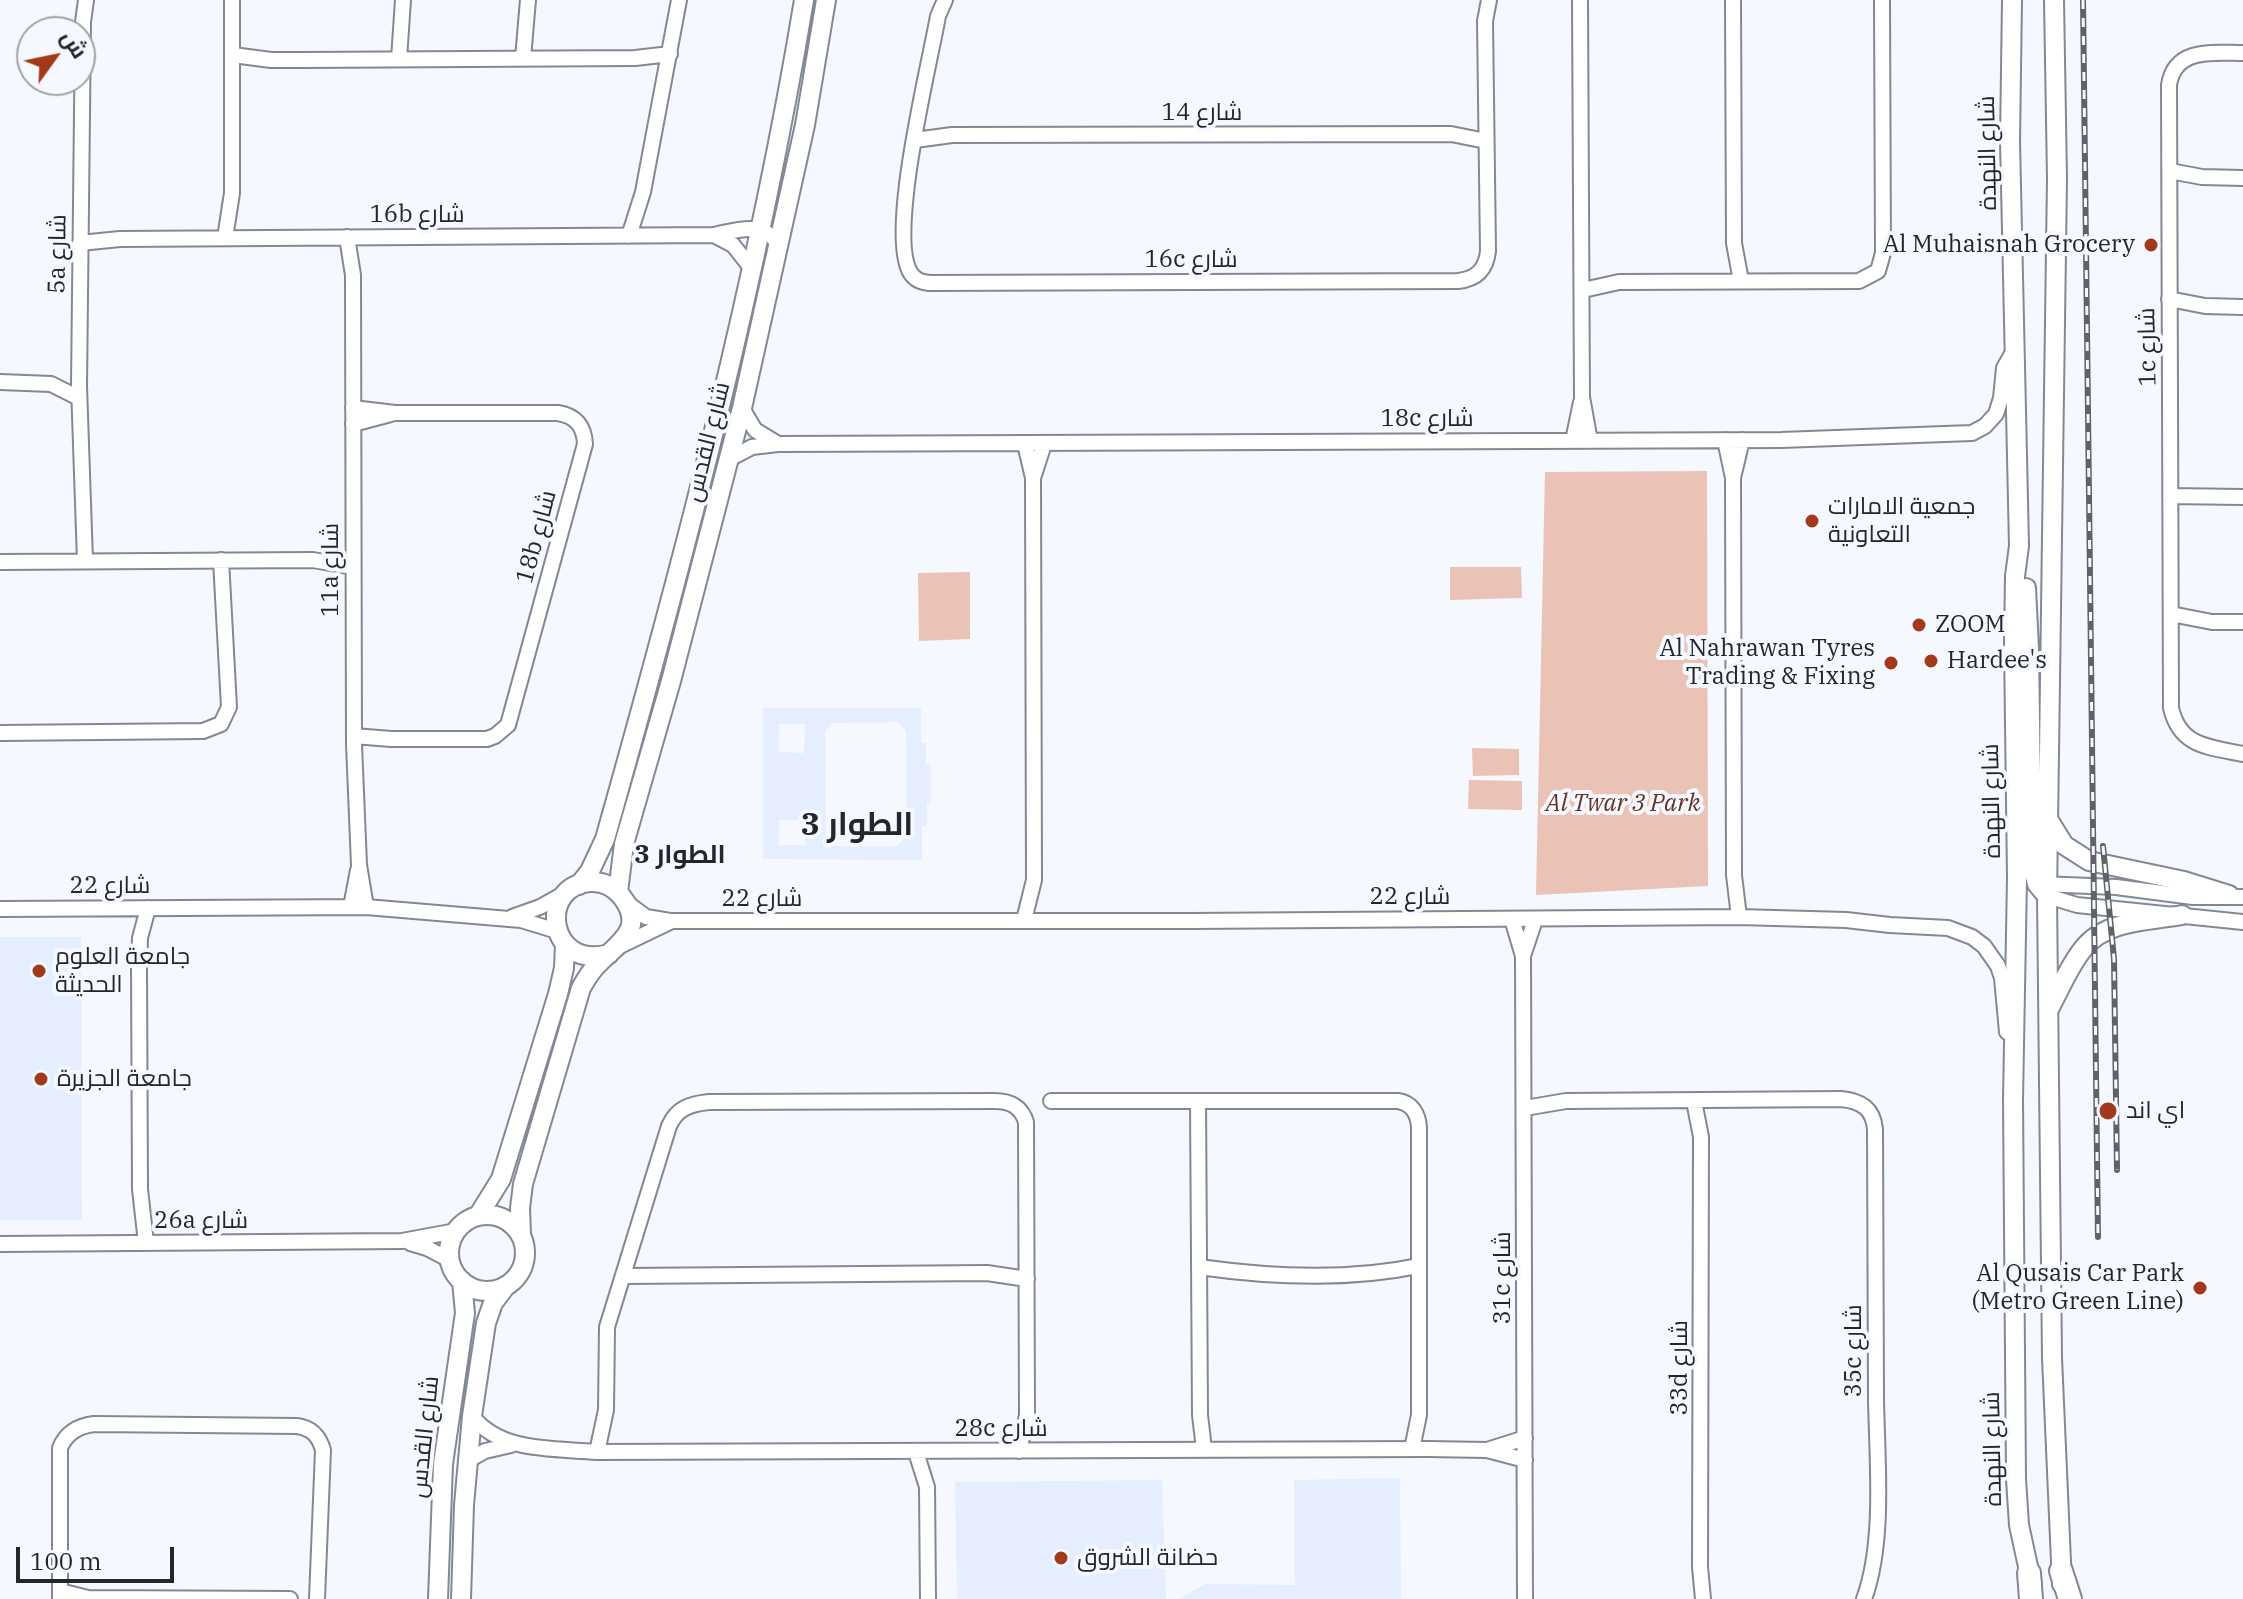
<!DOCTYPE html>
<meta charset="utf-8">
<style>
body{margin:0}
#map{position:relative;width:2243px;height:1599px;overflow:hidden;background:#f5f8fe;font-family:"IBM Plex Serif",Cairo,serif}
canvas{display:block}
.north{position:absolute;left:16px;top:16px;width:80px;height:80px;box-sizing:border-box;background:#f5f8fe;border:2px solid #a1a4aa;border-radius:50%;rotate:57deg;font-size:22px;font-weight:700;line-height:32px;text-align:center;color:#23262b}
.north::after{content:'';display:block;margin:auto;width:28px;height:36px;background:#a1391a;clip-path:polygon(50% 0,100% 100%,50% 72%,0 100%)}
.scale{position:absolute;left:16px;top:1547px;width:158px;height:36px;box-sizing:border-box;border:4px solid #23262b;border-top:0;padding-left:10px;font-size:24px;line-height:28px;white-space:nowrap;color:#23262b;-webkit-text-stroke:6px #f5f8fe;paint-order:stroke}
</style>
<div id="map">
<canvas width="2243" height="1599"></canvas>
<div class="north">ش</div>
<div class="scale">100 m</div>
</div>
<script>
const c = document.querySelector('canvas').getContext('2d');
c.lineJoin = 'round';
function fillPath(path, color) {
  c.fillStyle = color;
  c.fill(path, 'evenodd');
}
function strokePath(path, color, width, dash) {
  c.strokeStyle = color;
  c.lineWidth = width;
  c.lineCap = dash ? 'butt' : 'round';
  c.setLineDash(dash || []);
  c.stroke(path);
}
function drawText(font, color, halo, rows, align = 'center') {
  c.font = font + ' "IBM Plex Serif",Cairo,serif';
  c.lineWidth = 8;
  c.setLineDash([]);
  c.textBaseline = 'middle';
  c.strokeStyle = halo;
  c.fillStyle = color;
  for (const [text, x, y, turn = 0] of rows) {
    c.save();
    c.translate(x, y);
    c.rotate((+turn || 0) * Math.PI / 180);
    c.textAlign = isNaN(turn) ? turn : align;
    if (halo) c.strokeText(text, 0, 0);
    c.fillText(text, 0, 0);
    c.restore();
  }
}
fillPath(new Path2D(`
 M 763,708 L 921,708 L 921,743 L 926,743 L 926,765 L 931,765 L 931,803 L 927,803 L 927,826 L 922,826 L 922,860 L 763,859 ZM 898,722 L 906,731 L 907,836 L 897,846 L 833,846 L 826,837 L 825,731 L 833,723 ZM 779,724 L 805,724 L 804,753 L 779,752 ZM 779,820 L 805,820 L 805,845 L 779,845 Z
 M 0,937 L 81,937 L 82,1220 L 0,1220 Z
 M 1400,1478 L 1401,1599 L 1179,1599 L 1205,1584 L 1295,1585 L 1294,1480 Z
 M 1162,1480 L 1166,1599 L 957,1599 L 955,1482 Z`), '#e5eefe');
fillPath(new Path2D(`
 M 1707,471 L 1708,886 L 1536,895 L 1545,472 Z
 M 1450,567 L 1521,567 L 1522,598 L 1450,600 Z
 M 970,572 L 970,639 L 919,641 L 918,573 Z
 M 1472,748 L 1519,749 L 1519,775 L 1473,776 Z
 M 1469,780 L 1522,781 L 1522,810 L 1468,809 Z`), '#eac2b6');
const minor = new Path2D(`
 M 945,0 L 938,16 C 930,63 885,241 912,275 C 917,281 922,282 929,283 L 1458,281 C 1476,279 1486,270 1488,251 L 1485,21 L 1489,0
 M 1580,0 L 1582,397 L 1590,441
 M 1733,0 L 1734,243 L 1741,281
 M 2243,53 C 2213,53 2175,47 2169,85 L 2171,708 C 2180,747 2209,747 2243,754
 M 233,55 L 271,60 L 303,60 L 635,58 L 670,54
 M 523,58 L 528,0
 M 399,59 L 403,0
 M 915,140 L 952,135 L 1451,134 L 1486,141
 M 2170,171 L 2202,177 L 2243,178
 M 714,235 L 733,245 L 752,269
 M 629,236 L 643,192 L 679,0
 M 347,237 L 353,275 L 354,744 L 359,865 L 366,907
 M 225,238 L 232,193 L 232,0
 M 80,243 L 120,239 L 713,235 C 738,230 765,220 779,246
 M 1583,290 L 1619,282 L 1859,281 L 1878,271 L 1883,253 L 1882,0
 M 2169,299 L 2205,306 L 2243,307
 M 0,382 L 51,384 L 79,398
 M 353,408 L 395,413 L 558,413 C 576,416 584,426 585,444 L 508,725 L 495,736 L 487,739 L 391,739 L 354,736
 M 742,408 L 755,430 L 778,444
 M 353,424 L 391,414
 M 1725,440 L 1733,478 L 1734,875 L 1739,917
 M 1573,441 L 1581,402
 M 729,459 L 752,447 L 778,444 L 1781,440 L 1972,433 L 1985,426 L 1996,414 L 2001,398 L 2004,368 L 2016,347
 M 1033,478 L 1044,444
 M 1733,478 L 1742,440
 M 2170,496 L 2243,497
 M 85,561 L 79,386 L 83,22 L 86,0
 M 0,562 L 313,560 L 353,567
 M 2171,614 L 2212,622 L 2243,622
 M 0,733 L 203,731 L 221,724 L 229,707 L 221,560
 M 2040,884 L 2116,887 L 2193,897 L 2243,897
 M 2047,896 L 2077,905 L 2243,922
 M 627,903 L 646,917 L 670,921 L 1190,921 L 1739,917 L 1846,920 L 1890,925 L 1948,928 L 1972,937 L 1984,946 L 1998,966 L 2002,978 L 2007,1032
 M 351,907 L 358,870
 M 0,909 L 366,907 L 521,920 L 557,931
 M 512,917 L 540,907 L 565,893
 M 1512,919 L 1523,956 L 1525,1599
 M 1024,920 L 1034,880 L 1033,478 L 1025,444
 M 620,946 L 670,922
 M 1523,956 L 1535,920
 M 1051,1101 L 1398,1101 C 1412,1103 1418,1114 1419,1127 L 1419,1415 L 1412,1449
 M 1198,1101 L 1200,1415 L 1204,1449
 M 1694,1101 L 1701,1137 L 1700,1567 L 1703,1599
 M 1525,1108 L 1566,1101 L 1841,1099 C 1862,1101 1873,1109 1875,1129 C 1876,1219 1876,1309 1876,1399 C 1877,1460 1885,1542 1864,1599
 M 146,1243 L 140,1189 L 139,968 L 140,938 L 148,908
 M 410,1243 L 427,1248 L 450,1260
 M 0,1244 L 402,1241 L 456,1231
 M 1199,1267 C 1270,1277 1347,1281 1418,1266
 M 624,1276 L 987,1273 L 1027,1279
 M 472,1416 C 501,1453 554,1448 597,1452 L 1428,1449 L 1487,1450 L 1525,1460
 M 1487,1450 L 1525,1438
 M 597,1452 L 606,1410 L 607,1327 L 669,1126 C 677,1108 690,1104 709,1102 L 994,1101 C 1010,1101 1021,1106 1026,1122 L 1027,1415 L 1019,1451
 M 916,1452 L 927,1487 L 928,1599
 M 467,1461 L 485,1451 L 511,1445
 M 60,1591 L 88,1598 L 290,1599
 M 60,1599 L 60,1448 C 66,1433 78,1426 94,1424 L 297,1426 C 312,1428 319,1436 323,1450 L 317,1599`);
const major = new Path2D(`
 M 2012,0 L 2010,141 L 2019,546 L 2015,576 L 2014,644 L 2017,878 L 2013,1100 L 2016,1479 L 2019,1525 L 2032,1585
 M 2054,0 L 2057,178 L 2047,896 L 2052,1358 L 2062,1584
 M 2026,588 L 2029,649 L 2032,865 L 2037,884 L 2047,896
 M 2048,819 L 2064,845 L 2089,861 L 2184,881 L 2229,895
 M 579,885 L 590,871 L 605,839 C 683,562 757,284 804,0
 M 618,892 L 624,844 L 671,681 L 742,408 L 805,125 L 826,0
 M 2049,1009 C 2060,989 2069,966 2083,949 C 2105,920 2149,921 2182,915
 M449 1253a38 38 0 1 1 76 0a38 38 0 1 1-76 0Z
 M 478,1216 L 501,1179 L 558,994 L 564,968 L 565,944
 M 521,1234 L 520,1208 L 523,1184 L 581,988 C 586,979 591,970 599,963 C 617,944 647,929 622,897 C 614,887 603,881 590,882 C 537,886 548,971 609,954
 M 438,1599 L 443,1464 L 465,1313 L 462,1281
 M 461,1599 L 464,1505 L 472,1416 L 486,1323 L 493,1303 L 505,1287`);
const highway = new Path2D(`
 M 2061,1571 L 2070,1599
 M 2029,1573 L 2031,1599`);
strokePath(minor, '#828995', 18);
strokePath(major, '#828995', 22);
strokePath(highway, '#828995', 26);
strokePath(minor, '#fff', 14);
strokePath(major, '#fff', 18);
strokePath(highway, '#fff', 22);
const rail = new Path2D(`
 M 2083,0 L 2098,1237
 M 2103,846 L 2114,959 L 2117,1170`);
strokePath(rail, '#5f6267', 6);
strokePath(rail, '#f5f8fe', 3, [9]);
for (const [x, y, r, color] of [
 [2151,245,8,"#a1391a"],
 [1812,521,8,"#a1391a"],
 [1919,625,8,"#a1391a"],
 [1931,661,8,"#a1391a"],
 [1891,663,8,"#a1391a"],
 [39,971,8,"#a1391a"],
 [41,1079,8,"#a1391a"],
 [2108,1111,10,"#a1391a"],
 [2200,1288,8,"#a1391a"],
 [1061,1558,8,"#a1391a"]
]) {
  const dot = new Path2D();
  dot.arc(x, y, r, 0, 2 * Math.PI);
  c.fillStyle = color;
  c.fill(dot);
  strokePath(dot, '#f5f8fe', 3);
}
drawText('24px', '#23262b', '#f5f8fe', [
 ["شارع 14",1202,113],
 ["شارع النهدة",1988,153,-91],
 ["16b شارع",417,215],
 ["5a شارع",58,254,-89],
 ["16c شارع",1191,260],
 ["1c شارع",2148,347,-91],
 ["18c شارع",1427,419],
 ["شارع القدس",708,442,-76],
 ["18b شارع",537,537,-75],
 ["11a شارع",331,570,-90],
 ["شارع النهدة",1992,801,-91],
 ["شارع 22",110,886],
 ["شارع 22",1410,897],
 ["شارع 22",762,899],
 ["26a شارع",201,1221],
 ["31c شارع",1503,1278,-90],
 ["35c شارع",1854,1351,-90],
 ["33d شارع",1680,1368,-90],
 ["28c شارع",1001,1429],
 ["شارع القدس",425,1437,-84],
 ["شارع النهدة",1993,1449,-91]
]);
drawText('24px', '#23262b', '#f5f8fe', [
 ["Al Muhaisnah Grocery",2135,245,"right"],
 ["جمعية الامارات",1828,507],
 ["التعاونية",1828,535],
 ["ZOOM",1935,625],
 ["Al Nahrawan Tyres",1875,649,"right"],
 ["Trading & Fixing",1875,677,"right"],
 ["Hardee's",1947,661],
 ["جامعة العلوم",55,957],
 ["الحديثة",55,985],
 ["جامعة الجزيرة",57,1079],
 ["اي اند",2126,1111],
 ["Al Qusais Car Park",2184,1274,"right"],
 ["(Metro Green Line)",2184,1302,"right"],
 ["حضانة الشروق",1077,1558]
], 'left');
drawText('italic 24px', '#673224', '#f5f8fe', [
 ["Al Twar 3 Park",1623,804]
]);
drawText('bold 26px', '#23262b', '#f5f8fe', [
 ["الطوار 3",680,855]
]);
drawText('bold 32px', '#23262b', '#f5f8fe', [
 ["الطوار 3",857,826]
]);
</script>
